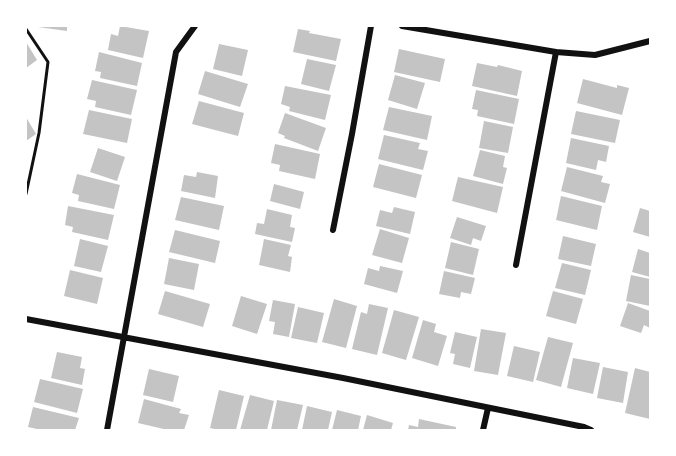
<!DOCTYPE html>
<style>
body{margin:0}
#map{position:relative;width:676px;height:456px;overflow:hidden;background:#fff;font-family:"Work Sans",sans-serif}
canvas{display:block}
.frame{position:absolute;inset:0;border:27px solid #fff;pointer-events:none}
</style>
<div id="map">
<canvas width="676" height="456"></canvas>
<div class="frame"></div>
</div>
<script>
const c = document.querySelector('canvas').getContext('2d');
c.lineJoin = 'round';
function fillPath(path, color) {
  c.fillStyle = color;
  c.fill(path, 'evenodd');
}
function strokePath(path, color, width, dash) {
  c.strokeStyle = color;
  c.lineWidth = width;
  c.lineCap = dash ? 'butt' : 'round';
  c.setLineDash(dash || []);
  c.stroke(path);
}
fillPath(new Path2D(`
 M 38,26 L 67,26 L 67,31 L 38,27 Z
 M 120,26 L 149,31 L 143,58 L 108,50 L 111,34 L 118,36 Z
 M 298,29 L 310,31 L 309,33 L 341,39 L 336,61 L 293,52 Z
 M 26,42 L 37,60 L 26,68 Z
 M 219,44 L 248,50 L 242,76 L 213,69 Z
 M 399,49 L 445,59 L 440,82 L 394,72 Z
 M 99,52 L 142,63 L 137,86 L 100,78 L 101,72 L 95,71 Z
 M 307,59 L 336,65 L 329,91 L 301,84 Z
 M 477,63 L 497,67 L 498,65 L 522,71 L 517,96 L 472,86 Z
 M 205,71 L 248,84 L 240,107 L 198,94 Z
 M 395,75 L 425,83 L 417,109 L 388,100 Z
 M 583,79 L 617,88 L 617,85 L 629,88 L 622,115 L 577,103 Z
 M 92,80 L 137,90 L 131,115 L 95,107 L 96,101 L 87,99 Z
 M 285,86 L 331,95 L 325,120 L 289,111 L 290,107 L 281,104 Z
 M 476,90 L 519,99 L 514,124 L 477,116 L 478,110 L 472,109 Z
 M 199,101 L 244,113 L 238,136 L 192,124 Z
 M 389,107 L 432,116 L 427,140 L 383,130 Z
 M 89,110 L 132,119 L 127,143 L 83,134 Z
 M 576,111 L 620,120 L 615,143 L 571,134 Z
 M 285,113 L 326,128 L 318,151 L 284,138 L 285,136 L 278,133 Z
 M 26,117 L 36,134 L 26,141 Z
 M 484,121 L 513,127 L 508,153 L 479,148 Z
 M 384,135 L 420,143 L 418,149 L 428,151 L 423,170 L 378,159 Z
 M 571,138 L 609,146 L 606,162 L 598,160 L 596,170 L 566,163 Z
 M 275,144 L 320,154 L 315,179 L 279,171 L 280,165 L 271,163 Z
 M 98,148 L 125,157 L 117,181 L 90,172 Z
 M 480,150 L 505,156 L 503,167 L 507,168 L 503,184 L 473,176 Z
 M 379,164 L 422,175 L 416,198 L 373,187 Z
 M 567,167 L 603,176 L 601,182 L 610,184 L 605,203 L 561,191 Z
 M 197,172 L 218,176 L 215,198 L 181,191 L 184,175 L 196,177 Z
 M 77,174 L 120,185 L 114,209 L 78,201 L 79,195 L 72,193 Z
 M 458,177 L 503,187 L 497,213 L 452,201 Z
 M 274,184 L 304,192 L 300,209 L 270,201 Z
 M 561,196 L 602,206 L 597,230 L 556,220 Z
 M 181,197 L 224,206 L 219,230 L 175,220 Z
 M 68,206 L 114,215 L 108,240 L 72,232 L 73,227 L 65,225 Z
 M 394,207 L 415,212 L 410,234 L 376,226 L 380,210 L 392,213 Z
 M 640,208 L 650,211 L 650,237 L 633,232 Z
 M 267,209 L 292,215 L 290,227 L 295,228 L 292,242 L 255,234 L 257,223 L 264,224 Z
 M 457,217 L 486,226 L 481,241 L 473,238 L 471,245 L 450,238 Z
 M 380,229 L 409,238 L 402,263 L 372,255 Z
 M 175,230 L 220,241 L 215,263 L 169,252 Z
 M 563,236 L 596,244 L 591,266 L 558,259 Z
 M 80,239 L 108,246 L 101,272 L 74,266 Z
 M 264,239 L 291,245 L 288,256 L 292,257 L 290,272 L 259,265 Z
 M 451,242 L 479,249 L 473,275 L 445,268 Z
 M 638,249 L 650,253 L 650,277 L 632,272 Z
 M 169,258 L 199,264 L 194,290 L 164,284 Z
 M 562,263 L 591,270 L 585,295 L 555,288 Z
 M 380,266 L 403,271 L 397,293 L 364,284 L 368,268 L 379,271 Z
 M 70,270 L 103,278 L 97,304 L 64,296 Z
 M 444,271 L 475,278 L 471,294 L 461,292 L 460,298 L 439,294 Z
 M 631,275 L 650,279 L 650,306 L 626,301 Z
 M 165,291 L 210,304 L 203,327 L 158,314 Z
 M 553,291 L 583,299 L 576,324 L 546,316 Z
 M 241,296 L 267,304 L 257,334 L 232,326 Z
 M 334,299 L 357,306 L 346,348 L 322,342 Z
 M 273,300 L 295,304 L 289,337 L 273,334 L 275,322 L 269,321 Z
 M 628,303 L 650,311 L 650,328 L 644,325 L 641,333 L 620,326 Z
 M 369,304 L 388,308 L 377,355 L 352,349 L 361,312 L 367,314 Z
 M 298,307 L 324,313 L 317,343 L 291,338 Z
 M 394,310 L 419,317 L 406,360 L 382,353 Z
 M 423,320 L 436,324 L 434,332 L 447,336 L 438,366 L 412,358 Z
 M 481,329 L 506,333 L 498,375 L 474,371 Z
 M 455,332 L 477,337 L 470,368 L 453,364 L 455,354 L 450,353 Z
 M 548,337 L 573,343 L 561,387 L 536,380 Z
 M 514,346 L 540,352 L 533,382 L 507,376 Z
 M 57,352 L 82,357 L 80,368 L 85,369 L 82,385 L 51,378 Z
 M 573,358 L 600,363 L 593,394 L 567,388 Z
 M 603,367 L 628,372 L 623,403 L 597,398 Z
 M 635,368 L 650,372 L 650,419 L 625,413 Z
 M 149,369 L 179,376 L 173,402 L 143,395 Z
 M 40,379 L 83,389 L 77,413 L 34,402 Z
 M 219,390 L 244,396 L 236,430 L 219,430 L 210,428 Z
 M 250,395 L 274,401 L 267,430 L 240,430 Z
 M 144,399 L 181,409 L 179,413 L 189,415 L 184,430 L 168,430 L 138,423 Z
 M 277,400 L 303,405 L 297,430 L 271,430 Z
 M 307,406 L 332,412 L 328,430 L 302,430 Z
 M 33,407 L 79,418 L 75,430 L 36,430 L 37,429 L 28,427 Z
 M 337,410 L 361,416 L 358,430 L 332,430 Z
 M 367,415 L 393,423 L 391,430 L 363,430 Z
 M 419,419 L 456,427 L 456,430 L 408,430 L 409,425 L 418,427 Z`), '#c4c4c4');
strokePath(new Path2D(`
 M 26,29 L 48,62 L 39,133 L 26,194`), '#111', 3);
strokePath(new Path2D(`
 M 402,26 L 556,52 L 595,55 L 650,41
 M 333,230 L 352,134 L 371,26
 M 516,265 L 556,52
 M 26,319 L 343,378 L 584,427 L 591,430
 M 107,430 L 176,52 L 195,26
 M 483,430 L 488,408`), '#111', 6);
</script>
